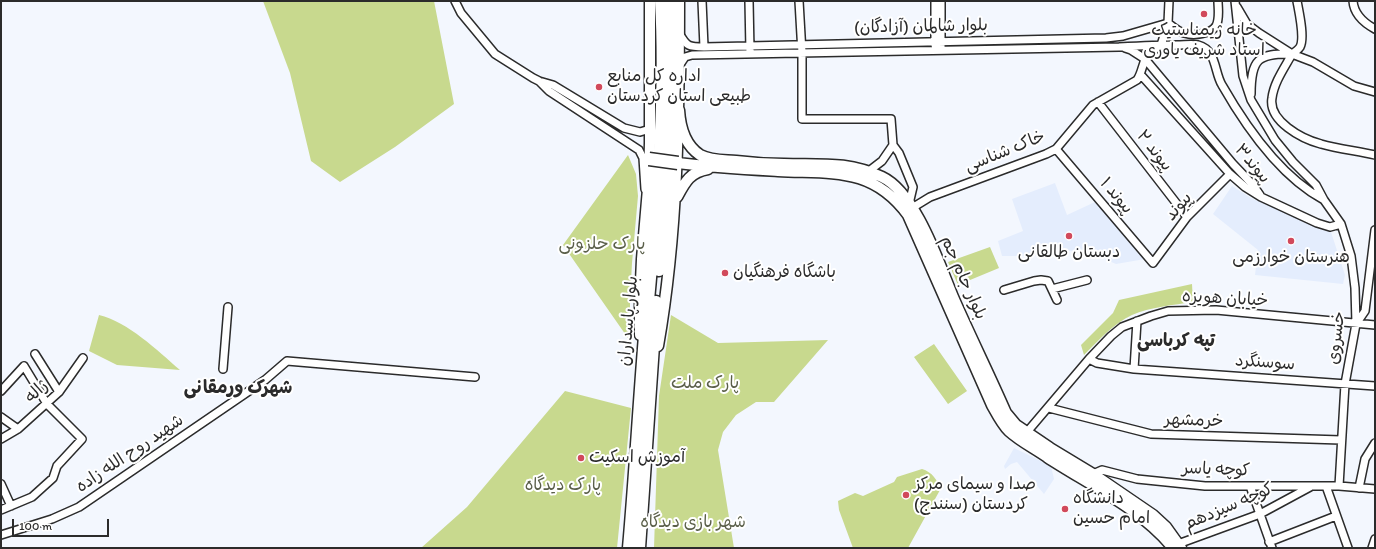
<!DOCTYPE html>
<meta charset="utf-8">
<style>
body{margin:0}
#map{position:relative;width:1376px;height:549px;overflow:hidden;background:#f3f7fe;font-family:Itim,sans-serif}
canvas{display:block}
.frame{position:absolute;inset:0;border:2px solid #2b2b2b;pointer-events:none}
.scale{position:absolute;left:12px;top:519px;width:97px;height:18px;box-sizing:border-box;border:2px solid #2b2b2b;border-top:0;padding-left:5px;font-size:12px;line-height:14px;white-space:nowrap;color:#2b2b2b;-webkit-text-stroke:3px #fff;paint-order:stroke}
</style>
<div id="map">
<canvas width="1376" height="549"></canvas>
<div class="frame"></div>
<div class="scale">100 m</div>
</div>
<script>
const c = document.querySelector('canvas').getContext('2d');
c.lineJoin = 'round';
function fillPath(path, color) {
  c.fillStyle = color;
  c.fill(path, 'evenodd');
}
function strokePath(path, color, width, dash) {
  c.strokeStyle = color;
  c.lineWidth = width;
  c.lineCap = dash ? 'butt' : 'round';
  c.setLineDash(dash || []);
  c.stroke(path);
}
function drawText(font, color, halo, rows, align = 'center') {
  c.font = font + ' Itim,"Playpen Sans Arabic",sans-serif';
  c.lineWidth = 4;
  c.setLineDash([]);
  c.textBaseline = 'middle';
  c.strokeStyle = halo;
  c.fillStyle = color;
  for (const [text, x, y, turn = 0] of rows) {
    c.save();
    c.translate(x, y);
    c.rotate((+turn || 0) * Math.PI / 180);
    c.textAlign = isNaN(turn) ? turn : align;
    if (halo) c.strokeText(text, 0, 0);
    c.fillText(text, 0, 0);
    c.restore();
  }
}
fillPath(new Path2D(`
 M 1055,183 L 1067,215 L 1095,202 L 1136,246 L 1145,259 L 1116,264 L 1098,256 L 1048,247 L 1031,256 L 1002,256 L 998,241 L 1023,231 L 1012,199 Z
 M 1232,186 L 1251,198 L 1331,232 L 1345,275 L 1343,284 L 1255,275 L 1258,250 L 1213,214 Z
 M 1014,448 L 1051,466 L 1054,479 L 1044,494 L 1017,462 L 1011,464 L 1005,469 L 1004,466 Z`), '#e4edfd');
fillPath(new Path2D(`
 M 263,1 L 434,1 L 454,104 L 395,147 L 340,182 L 311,161 L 290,73 Z
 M 628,155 L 636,174 L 638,196 L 632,263 L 630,301 L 630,341 L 563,245 Z
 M 990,247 L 999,268 L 958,285 L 948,262 Z
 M 1192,284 L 1193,302 C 1174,305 1150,307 1132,315 C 1114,323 1098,341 1084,355 L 1081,345 L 1113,313 L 1119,300 Z
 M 99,315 C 128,322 157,350 180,370 L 117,365 L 89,351 Z
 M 671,315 L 718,343 L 828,340 L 774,402 L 756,402 L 736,415 L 723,432 L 718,450 L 734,548 L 654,548 L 659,396 Z
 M 934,344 L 967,391 L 948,404 L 914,357 Z
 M 565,391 L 631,408 L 617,548 L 421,548 L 467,507 Z
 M 922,469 C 932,472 938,480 940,490 L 908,548 L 853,548 L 839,510 L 838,501 L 855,493 L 863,496 L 894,482 L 897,477 Z`), '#c8d98e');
const minor = new Path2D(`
 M 455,1 L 461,13 L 495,54 L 533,78 L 539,81 L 553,85 L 624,128 L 640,132 L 650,129
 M 702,1 L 704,47
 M 749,1 L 750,51
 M 799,1 L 802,53 L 802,119 L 891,119 L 893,145 L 899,153 L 913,187 L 909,204
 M 935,1 L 935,45
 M 1235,1 L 1243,76 L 1251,100 L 1275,140 L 1293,162 L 1316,185 L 1324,200 L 1341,224 L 1351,256 L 1355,288 L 1356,324 L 1345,384 L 1339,486
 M 1353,1 C 1354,15 1364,23 1375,29
 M 1237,7 L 1247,24 L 1259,33 L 1292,54 L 1313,62 L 1354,86 L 1375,92
 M 679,33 C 687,47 689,47 704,47 L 1106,38 L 1123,36 L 1168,23 C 1173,27 1179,32 1184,33 C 1194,36 1211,34 1216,26 C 1220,19 1218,8 1218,1
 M 1161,45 L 1168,23 L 1169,1
 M 941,46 L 941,1
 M 1125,48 L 1131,50 L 1145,59 L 1233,164 L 1253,185 L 1260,195
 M 1292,54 C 1285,67 1274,82 1272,98 C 1268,121 1302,139 1321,144 C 1338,149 1358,151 1375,155
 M 679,66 L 685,57 L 692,55 L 1119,47 C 1138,46 1158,45 1177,45 C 1184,45 1192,44 1198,45 C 1217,50 1214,72 1222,85 C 1246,127 1281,177 1324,200
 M 1141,75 L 1230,174 L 1245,187 L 1261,197 L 1317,223 L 1330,227 L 1341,224
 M 539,81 L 549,91 L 639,150 L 643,158 L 645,189
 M 1251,94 C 1251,59 1258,53 1292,54 C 1295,52 1298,50 1300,47 C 1305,38 1299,12 1297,1
 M 1098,102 L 1187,217
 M 1056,149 L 1153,263 L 1187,217 L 1230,174
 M 869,171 L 882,161 L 893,145
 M 912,208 L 930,197 L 1046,154 L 1056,149 L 1093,105 L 1137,80 C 1142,73 1142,65 1146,58 C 1150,52 1155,49 1161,45
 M 1052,289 L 1087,280
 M 1004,290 L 1034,281 L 1041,280 L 1048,281 L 1057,300
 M 1356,324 L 1365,311 L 1375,230
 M 35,354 L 59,392
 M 1089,359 L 1097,363 L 1134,369 L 1375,386
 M 223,369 L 228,307
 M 1134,369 L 1137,321
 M 1,391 L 24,366 L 47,404 L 82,439 L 57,466 L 53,478 L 32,497 L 1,510
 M 1049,408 L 1151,434 L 1341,440
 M 1,417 L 18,429
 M 1027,432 L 1089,359 L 1111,336 L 1122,327 L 1151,316 L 1168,311 L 1216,310 L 1375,325
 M 1,439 L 18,429 L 59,392 L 83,358
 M 1093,474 L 1102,470 L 1137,479 L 1205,486 L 1339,486 L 1375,489
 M 1,484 L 11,506
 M 1250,486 L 1272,548
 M 1326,486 L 1348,548
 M 1359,488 L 1365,459 L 1375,443
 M 1,535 L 52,519 L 79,507 L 265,380 L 287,361 L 475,377
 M 1269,542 L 1336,516
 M 1178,544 L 1260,514 L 1310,487
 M 1372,548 L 1375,539`);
const secondary = new Path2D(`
 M 679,110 C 680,127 685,145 700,155 C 711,161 724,160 736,161 C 752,163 768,164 784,164 C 821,165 847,161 882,177 C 916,193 939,264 953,297 C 970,336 989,374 1006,413 L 1016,425 L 1050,448 L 1093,474 L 1153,515 L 1166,527 L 1181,548
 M 678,163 C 711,167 745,169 778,171 C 831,174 872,166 908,215 L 992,405 C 997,414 1002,424 1009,431 C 1020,441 1034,448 1047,457 C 1088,484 1142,509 1173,548
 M 677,197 C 685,182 690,172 708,169
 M 640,335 L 640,304 L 642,259 L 649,177 L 650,143 L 650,1
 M 658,346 C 678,232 679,116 679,1`);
const primary = new Path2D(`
 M 659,270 C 668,181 675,91 670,1
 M 629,548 C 636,470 640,391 647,312 C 656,209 667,105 661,1
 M 639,548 L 656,302`);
strokePath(minor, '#2b2b2b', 10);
strokePath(secondary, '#2b2b2b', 13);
strokePath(primary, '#2b2b2b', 15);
strokePath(minor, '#fff', 7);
strokePath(secondary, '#fff', 10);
strokePath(primary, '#fff', 12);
const primaryBridge = new Path2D(`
 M 649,159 L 678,163`);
strokePath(primaryBridge, '#2b2b2b', 15, []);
strokePath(primaryBridge, '#fff', 12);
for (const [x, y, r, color] of [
 [1204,14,4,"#d1495b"],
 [599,87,4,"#d1495b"],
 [1069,236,4,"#d1495b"],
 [1291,241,4,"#d1495b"],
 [725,273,4,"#d1495b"],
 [581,458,4,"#d1495b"],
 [906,495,4,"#d1495b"],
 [1065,509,4,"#d1495b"]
]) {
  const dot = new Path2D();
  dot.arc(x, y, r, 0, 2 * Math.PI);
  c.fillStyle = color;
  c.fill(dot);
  strokePath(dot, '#fff', 1.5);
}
drawText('17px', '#2b2b2b', '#fff', [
 ["بلوار شالمان (آزادگان)",921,27,-1],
 ["پیوند ۲",1154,151,52],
 ["خاک شناسی",1005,152,-22],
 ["پیوند۳",1252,164,50],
 ["پیوند ۱",1116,196,50],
 ["پیوند",1179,207,-49],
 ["بلوار جام جم",963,278,66],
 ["خیابان هویزه",1225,299,3],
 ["بلوار پاسداران",629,321,-85],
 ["خسروی",1337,338,-83],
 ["سوسنگرد",1265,363,4],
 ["ژاله",37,392,-43],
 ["خرمشهر",1194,421,2],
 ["شهید روح الله زاده",130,454,-34],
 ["کوچه یاسر",1216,470,2],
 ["کوچه سیزدهم",1229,507,-23]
]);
drawText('17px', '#2b2b2b', '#fff', [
 ["خانه ژیمناستیک",1204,31,"center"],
 ["استاد شریف یاوری",1204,51,"center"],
 ["اداره کل منابع",607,77],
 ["طبیعی استان کردستان",607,97],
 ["دبستان طالقانی",1069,253,"center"],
 ["هنرستان خوارزمی",1291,258,"center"],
 ["باشگاه فرهنگیان",733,273],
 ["آموزش اسکیت",589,458],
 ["صدا و سیمای مرکز",914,485],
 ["کردستان (سنندج)",914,505],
 ["دانشگاه",1073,499],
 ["امام حسین",1073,519]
], 'left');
drawText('17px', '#5a5f49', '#fff', [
 ["پارک حلزونی",602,245],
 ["پارک ملت",705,384],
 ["پارک دیدگاه",563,486],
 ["شهر بازی دیدگاه",693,523]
]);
drawText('bold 18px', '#2b2b2b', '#fff', [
 ["تپه کرباسی",1176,341],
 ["شهرک ورمقانی",238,388]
]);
</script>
